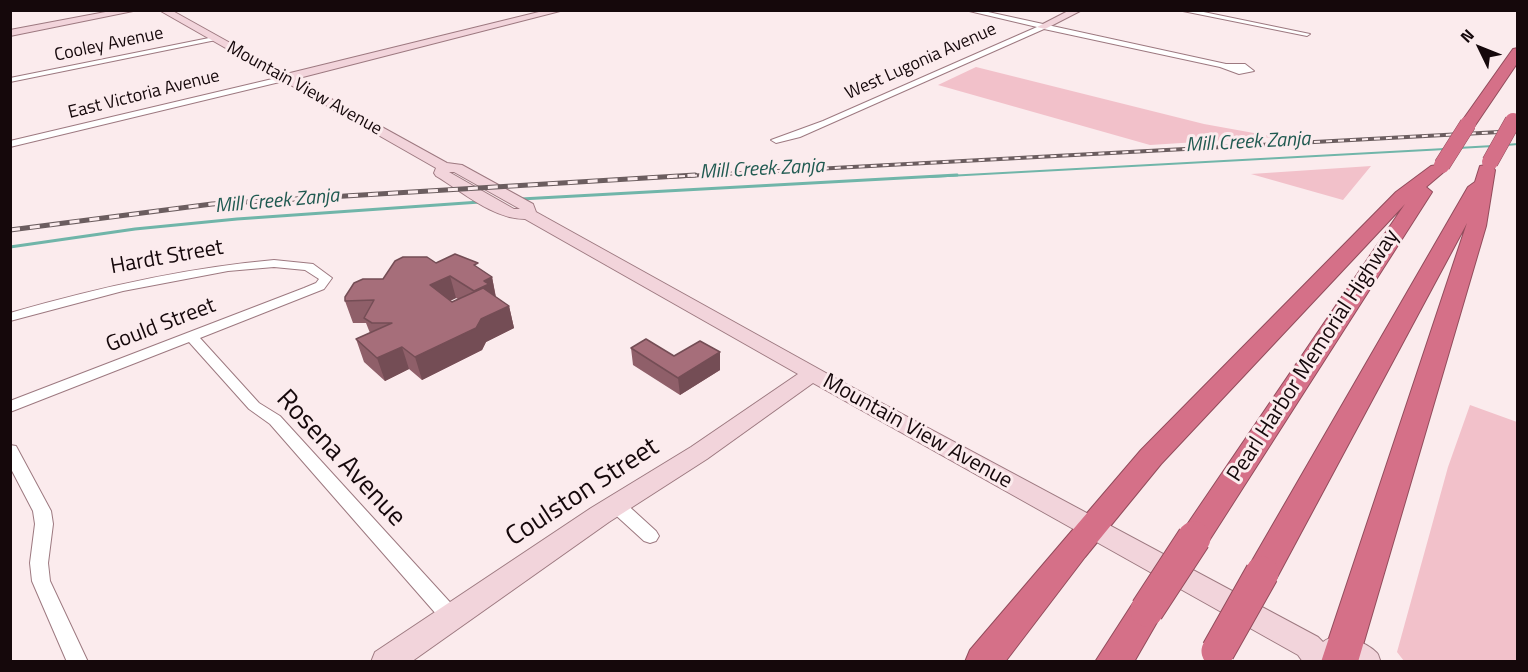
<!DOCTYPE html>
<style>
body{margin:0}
#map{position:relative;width:1528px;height:672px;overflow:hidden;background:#fbebed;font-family:"Titillium Web",sans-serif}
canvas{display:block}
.frame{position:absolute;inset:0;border:12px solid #15080b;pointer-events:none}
.north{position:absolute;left:1450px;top:18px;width:60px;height:60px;-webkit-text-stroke:4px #fbebed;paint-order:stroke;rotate:313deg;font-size:16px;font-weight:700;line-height:24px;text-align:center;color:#15080b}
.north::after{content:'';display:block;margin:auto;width:21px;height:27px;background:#15080b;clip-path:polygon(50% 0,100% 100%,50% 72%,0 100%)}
</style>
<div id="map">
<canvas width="1528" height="672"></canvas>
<div class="frame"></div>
<div class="north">N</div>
</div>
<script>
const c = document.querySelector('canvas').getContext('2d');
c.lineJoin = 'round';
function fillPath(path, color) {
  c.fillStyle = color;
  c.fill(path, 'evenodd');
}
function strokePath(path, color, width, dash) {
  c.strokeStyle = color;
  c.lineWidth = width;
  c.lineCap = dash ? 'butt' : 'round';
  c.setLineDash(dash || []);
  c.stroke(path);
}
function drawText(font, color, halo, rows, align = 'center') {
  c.font = font + ' "Titillium Web",sans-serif';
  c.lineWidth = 6;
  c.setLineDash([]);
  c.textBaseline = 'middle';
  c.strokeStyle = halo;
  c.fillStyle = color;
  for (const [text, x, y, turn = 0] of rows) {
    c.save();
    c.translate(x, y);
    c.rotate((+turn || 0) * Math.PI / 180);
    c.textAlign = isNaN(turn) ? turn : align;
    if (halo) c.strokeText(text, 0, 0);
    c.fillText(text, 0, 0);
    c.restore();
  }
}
fillPath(new Path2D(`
 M 976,67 L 1204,124 L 1276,137 L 1150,145 L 938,85 Z
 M 1371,166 L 1343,200 L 1251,174 Z
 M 1470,405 L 1517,422 L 1517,661 L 1404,661 L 1397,652 L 1448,467 Z`), '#f2c1ca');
strokePath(new Path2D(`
 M 1506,145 L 1518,144
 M 1458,148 L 1493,146
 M 929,177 L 1445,149`), '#70b5a9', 2);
strokePath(new Path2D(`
 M 521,199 L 957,175
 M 10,247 L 135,229 L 237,219 L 480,202`), '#70b5a9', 3);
const street = new Path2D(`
 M 965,10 L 979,10 L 1226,64 L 1245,64 L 1254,71 L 1239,74 L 1220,67 L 1044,29 L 800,137 L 776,143 L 771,140 L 823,121 L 1037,27 Z
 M 1178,10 L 1194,10 L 1310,34 L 1307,36 Z
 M 214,37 L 216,40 L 10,82 L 10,78 Z
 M 285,76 L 289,78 L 288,80 L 10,147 L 10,141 Z
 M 274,260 L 313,264 L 332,278 L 324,289 L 200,338 L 259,403 L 280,416 L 458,611 L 461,617 L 458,623 L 451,625 L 444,623 L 270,424 L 249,409 L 189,342 L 10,412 L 10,401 L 304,288 L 316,283 L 319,279 L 305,270 L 274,267 L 228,271 L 123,291 L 10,321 L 10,313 C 97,288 184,268 274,260 Z
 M 10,445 L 16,446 L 51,511 L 53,524 L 48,563 L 50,581 L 88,662 L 67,662 L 32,581 L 30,563 L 35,524 L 33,511 L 10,467 Z
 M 616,499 L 622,500 L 656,531 L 659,536 L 656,541 L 650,543 L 644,541 L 610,510 L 607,505 L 610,500 Z`);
const secondary = new Path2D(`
 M 116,10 L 138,10 L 10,36 L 10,30 Z
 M 159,10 L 171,10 L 286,74 L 547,10 L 564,10 L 295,79 L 447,163 L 462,165 L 533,204 L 536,212 L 835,378 L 1318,637 L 1323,642 C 1335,631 1366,641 1377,653 C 1379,655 1379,659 1381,662 L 1303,662 L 1298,655 L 813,383 L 707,459 L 609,522 L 411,662 L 371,662 L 375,652 L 591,508 L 691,447 L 798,374 L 525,219 C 493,219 463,192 436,176 L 434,173 L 436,168 ZM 449,172 L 454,172 L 520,209 L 514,209 Z
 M 1070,10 L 1082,10 L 1045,29 L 1037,27 Z`);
const highway = new Path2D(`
 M 1518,48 L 1518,62 L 1474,127 L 1462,127 L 1460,124 L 1462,121 L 1513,49 Z
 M 1437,165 L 1443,166 L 1446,170 L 1426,187 L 1432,192 L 1205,547 L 1194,550 L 1183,547 L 1178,538 L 1405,204 L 1161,464 L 1085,557 L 1005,662 L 965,662 L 970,650 L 1141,450 L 1396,192 L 1431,166 Z
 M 1486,165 L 1492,166 L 1495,170 L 1486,226 L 1358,662 L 1321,662 L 1467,223 L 1274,583 L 1262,587 L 1250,583 L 1245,573 L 1468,187 L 1475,182 L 1480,166 Z
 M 1147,595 L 1159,600 L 1164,610 L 1134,662 L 1095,662 L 1135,600 Z`);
strokePath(street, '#9d7980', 2);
strokePath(secondary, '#9d7980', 2);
strokePath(highway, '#924c5c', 2);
fillPath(street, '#fff');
fillPath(secondary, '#f2d4db');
fillPath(highway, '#d57088');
const railFar1 = new Path2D(`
 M 667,177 L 1518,131`);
const rail = new Path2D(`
 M 10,230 L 212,204 L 695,175`);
strokePath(railFar1, '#6b5d5f', 4);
strokePath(rail, '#6b5d5f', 5);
strokePath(railFar1, '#fbebed', 2, [6]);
strokePath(rail, '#fbebed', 3, [10]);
const highwayBridgeFar1 = new Path2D(`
 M 1490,162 L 1513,121
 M 1442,165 L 1468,124`);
const highwayBridge = new Path2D(`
 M 1147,610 L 1194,538
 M 1218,651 L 1262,573`);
strokePath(highwayBridgeFar1, '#924c5c', 17, []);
strokePath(highwayBridge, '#924c5c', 35, []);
strokePath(highwayBridgeFar1, '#d57088', 16);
strokePath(highwayBridge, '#d57088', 33);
fillPath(new Path2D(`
 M 436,263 L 492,277 L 496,297 L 509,306 L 514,328 L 486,342 L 482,350 L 422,380 L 409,369 L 385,381 L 364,362 L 356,339 L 370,333 L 366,323 L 353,323 L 345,301 L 383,279 ZM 456,298 L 458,299 L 452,302 L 450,301 Z
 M 631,348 L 674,356 L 720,370 L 680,395 L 633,365 Z`), '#8f5f69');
fillPath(new Path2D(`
 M 450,276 L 456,298 L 436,307 L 430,285 Z
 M 492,277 L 496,299 L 479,313 L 474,291 L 484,281 Z
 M 509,306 L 514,328 L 486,342 L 482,350 L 422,380 L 415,357 L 481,319 Z
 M 402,347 L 409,369 L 385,381 L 377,358 Z
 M 720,352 L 720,370 L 680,395 L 678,378 Z`), '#744d55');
const building = new Path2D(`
 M 455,254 L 478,263 L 474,265 L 492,277 L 484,281 L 489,284 L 474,291 L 450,276 L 430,285 L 452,302 L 483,288 L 509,306 L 481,319 L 476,328 L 415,357 L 402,347 L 377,358 L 356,339 L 392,323 L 372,323 L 364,318 L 374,300 L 345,301 L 345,297 L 354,283 L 363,279 L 383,279 L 395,261 L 403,257 L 427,257 L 436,263 Z
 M 646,339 L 674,356 L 700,341 L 720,352 L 678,378 L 631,348 Z`);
fillPath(building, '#a66e7a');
strokePath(building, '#744d55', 1.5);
drawText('18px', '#15080b', '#fbebed', [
 ["Cooley Avenue",109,45,-12],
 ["West Lugonia Avenue",921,62,-24],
 ["Mountain View Avenue",304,89,29],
 ["East Victoria Avenue",144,95,-14]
]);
drawText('italic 20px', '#205a51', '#fbebed', [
 ["Mill Creek Zanja",1248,143,-3],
 ["Mill Creek Zanja",762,170,-3],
 ["Mill Creek Zanja",277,202,-5]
]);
drawText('22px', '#15080b', '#fbebed', [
 ["Hardt Street",167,258,-10],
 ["Gould Street",161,326,-21],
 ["Pearl Harbor Memorial Highway",1314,356,-57],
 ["Mountain View Avenue",917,432,29]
]);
drawText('27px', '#15080b', '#fbebed', [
 ["Rosena Avenue",340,459,47],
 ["Coulston Street",583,493,-33]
]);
</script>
